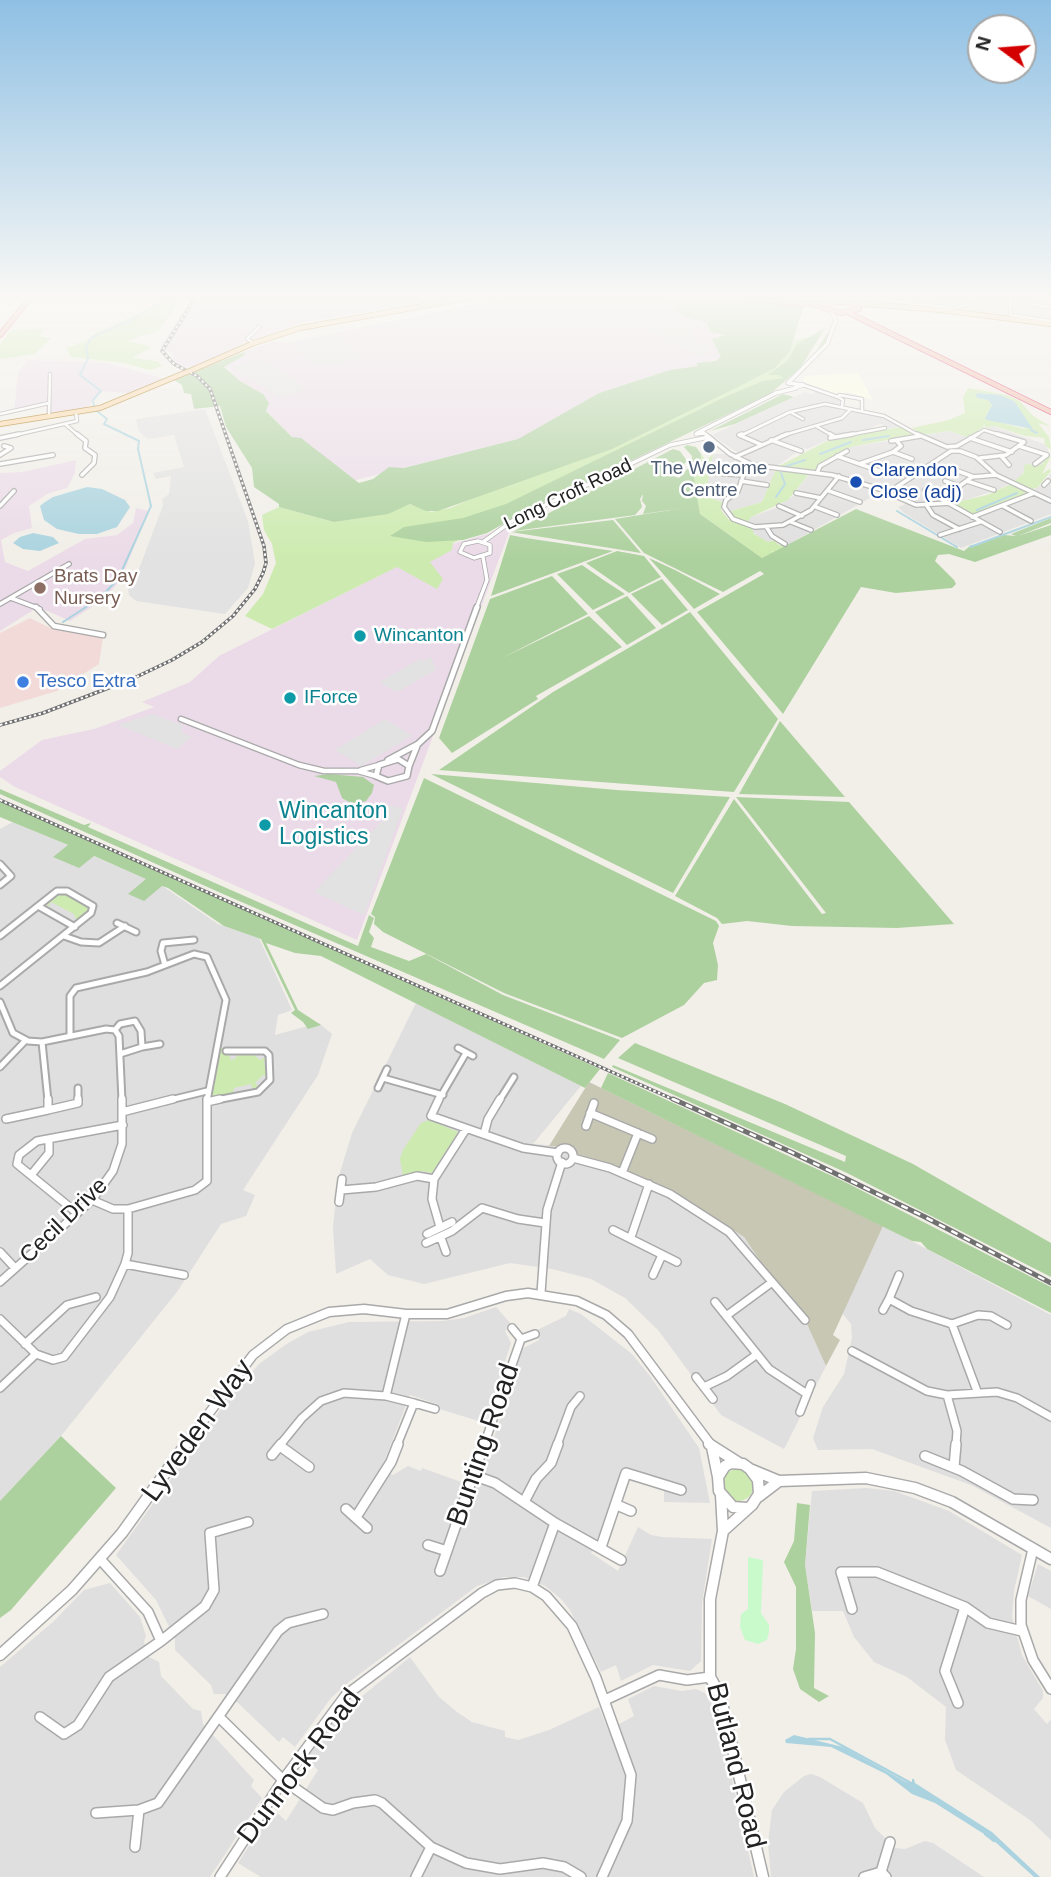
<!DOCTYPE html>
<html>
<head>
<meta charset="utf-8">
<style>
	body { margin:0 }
	#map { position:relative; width:1051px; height:1877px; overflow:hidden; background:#f2efe9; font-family:Arial,sans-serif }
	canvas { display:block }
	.north { position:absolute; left:967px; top:14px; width:70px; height:70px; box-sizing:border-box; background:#fff; border:2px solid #a7a7a7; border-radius:50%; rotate:286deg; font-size:19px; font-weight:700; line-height:28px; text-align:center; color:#222 }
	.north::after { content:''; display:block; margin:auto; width:24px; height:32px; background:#d40000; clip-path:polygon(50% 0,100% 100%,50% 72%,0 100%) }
</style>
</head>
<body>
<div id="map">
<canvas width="1051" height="1877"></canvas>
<div class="north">N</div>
</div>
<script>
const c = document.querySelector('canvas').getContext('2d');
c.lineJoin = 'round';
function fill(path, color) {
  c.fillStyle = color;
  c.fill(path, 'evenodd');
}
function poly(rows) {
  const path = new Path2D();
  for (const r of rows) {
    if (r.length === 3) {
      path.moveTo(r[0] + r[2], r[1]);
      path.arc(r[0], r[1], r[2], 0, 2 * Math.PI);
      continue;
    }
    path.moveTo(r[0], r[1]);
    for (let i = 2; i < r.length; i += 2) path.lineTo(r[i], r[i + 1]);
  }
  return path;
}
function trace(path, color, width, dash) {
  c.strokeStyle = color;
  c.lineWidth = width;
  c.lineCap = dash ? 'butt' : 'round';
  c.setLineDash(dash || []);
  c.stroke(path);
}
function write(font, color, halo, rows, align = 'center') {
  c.font = font + ' Arial,sans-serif';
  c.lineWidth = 5;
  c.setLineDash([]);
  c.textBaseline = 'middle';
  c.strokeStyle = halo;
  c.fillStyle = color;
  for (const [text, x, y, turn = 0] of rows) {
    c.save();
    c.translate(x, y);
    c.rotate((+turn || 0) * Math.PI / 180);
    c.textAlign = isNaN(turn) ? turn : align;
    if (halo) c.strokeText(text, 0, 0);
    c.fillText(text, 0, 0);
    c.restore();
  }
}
const residential = poly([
	[859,297,1051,297,1051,320,960,310,958,306],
	[815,391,840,400,839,409,880,416,902,427,887,429,882,424,873,426,872,430,840,435,807,449,803,448,774,468,748,460,712,435,805,392,813,394],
	[993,426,1047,445,1049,456,1041,466,1026,464,1021,477,1000,489,950,505,972,519,977,517,1037,494,1032,491,1047,481,1051,472,1051,514,961,548,904,513,898,507,906,504,898,495,902,492,884,485,874,492,877,494,789,544,777,538,768,542,761,539,752,531,752,525,747,523,751,517,784,505,782,503,799,492,796,490,809,475,818,476,822,467,849,452,846,450,851,447,949,431,969,437],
	[713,454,726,454,746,464,775,472,772,481,766,482,764,487,768,488,762,502,728,512,727,503,708,497,707,487],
	[13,822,161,885,218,924,259,938,292,1010,278,1015,275,1035,319,1023,332,1034,318,1075,243,1190,255,1195,246,1216,221,1224,177,1292,61,1436,0,1501,0,829],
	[416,1003,581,1086,533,1144,572,1147,577,1154,640,1176,676,1193,744,1237,773,1280,801,1311,826,1366,784,1449,721,1415,658,1330,625,1298,591,1279,552,1269,510,1263,424,1284,388,1275,370,1259,336,1274,333,1227,338,1179,352,1133],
	[883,1226,1051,1315,1051,1528,971,1485,872,1449,818,1450,813,1438,823,1407,844,1374,852,1338,851,1324,842,1313],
	[496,1307,512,1325,505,1331,511,1343,485,1423,436,1408,437,1404,410,1395,381,1470,393,1475,408,1466,421,1471,422,1468,478,1488,522,1349,539,1340,535,1331,566,1316,569,1309,581,1314,632,1354,650,1376,699,1448,710,1503,664,1502,664,1491,645,1482,631,1481,632,1473,621,1469,609,1512,591,1553,618,1571,638,1527,651,1535,662,1537,712,1539,702,1603,701,1661,690,1671,653,1665,621,1681,616,1665,601,1672,570,1610,560,1598,545,1586,524,1577,504,1577,477,1586,345,1685,331,1698,295,1747,283,1737,279,1742,238,1703,225,1694,214,1694,211,1685,175,1650,175,1639,156,1600,116,1555,229,1398,259,1364,285,1345,308,1332,349,1322,443,1321,464,1318],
	[866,1488,894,1491,949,1511,1022,1555,1014,1591,1012,1617,1022,1655,1043,1691,1043,1698,1034,1709,1047,1724,1051,1719,1051,1840,1030,1820,956,1770,945,1740,946,1707,907,1677,874,1662,854,1637,843,1611,812,1611,805,1565,812,1491],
	[1038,1564,1051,1571,1051,1609,1028,1596],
	[110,1583,140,1617,146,1636,144,1642,149,1657,159,1662,161,1676,193,1709,201,1711,203,1724,254,1780,251,1786,262,1798,210,1877,0,1877,0,1667,54,1621,84,1590],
	[410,1657,439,1697,457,1712,472,1722,505,1731,505,1737,518,1740,549,1730,599,1707,608,1730,634,1716,628,1699,654,1686,682,1691,696,1689,705,1693,717,1713,754,1877,261,1877,238,1863,273,1809,286,1821,318,1770,306,1758,334,1719],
	[811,1774,820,1777,863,1803,875,1828,895,1848,905,1849,925,1841,933,1843,984,1877,771,1877,768,1843,772,1810,784,1792,804,1776]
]);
const commercial = poly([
	[30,618,52,629,103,637,99,664,57,691,0,708,0,633]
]);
const industrial = poly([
	[193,297,459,297,305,322,251,341,190,368,178,365,173,360,172,353,161,349,161,344],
	[510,297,650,297,678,305,681,309,675,309,685,317,707,322,726,335,721,357,699,366,670,370,599,393,518,439,352,481,292,437,266,410,263,394,240,381,224,366,244,355,244,352,273,341,286,343],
	[28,360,107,363,165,379,133,394,102,391,86,409,46,415,46,406,14,412,18,372],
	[76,460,75,473,67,488,47,494,29,506,32,528,14,533,1,540,5,562,28,571,85,539,117,535,133,523,136,508,149,511,120,581,101,601,70,621,48,611,35,609,0,631,0,473,22,472],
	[511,527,357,940,15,787,0,777,0,771,42,740,94,729,154,707,142,702,190,682,219,656,428,551]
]);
const education = poly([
	[858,373,873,400,848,392,836,394,803,381,805,376]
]);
const construction = poly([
	[589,1082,883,1226,833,1335,840,1340,826,1366,801,1311,773,1280,744,1237,676,1193,602,1161,577,1154,572,1147,549,1146]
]);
const grass = poly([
	[170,297,183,297,158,331,127,341,152,347,132,358,157,361,163,366,150,370,124,363,71,357,66,348,84,342,98,331,113,326],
	[44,329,40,336,51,338,35,354,0,359,0,344,11,330],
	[823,334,791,373,780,381,686,433,479,535,469,535,453,543,452,550,430,562,443,579,437,589,397,567,272,629,245,616,263,594,276,563,272,544,264,530,262,515,279,507,334,522,379,515,410,504,431,512,450,508,761,376,782,360,795,340],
	[968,388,1007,395,1020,401,1032,415,1051,427,1038,423,1049,437,1051,450,1045,445,1044,438,1025,436,994,426,986,428,984,424,983,428,968,437,949,431,922,435,912,428,949,420,965,413,963,397],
	[978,393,1000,395,1014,401,1025,429,985,418,992,405,988,400,978,398],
	[901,427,914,435,851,447,819,464,813,472,775,468,831,439,833,442,832,439,842,436],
	[701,454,706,460,713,454,707,487,708,497,722,502,721,510,729,520,752,528,754,534,768,542,774,540,779,545,789,545,774,552,771,551,773,553,762,558,700,514,694,477,700,470],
	[1051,456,1042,474,1049,469,1051,471,1038,487,1031,490,1013,482,1023,474,1025,464,1040,465,1044,463,1041,462],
	[775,471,815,474,835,477,809,474,788,500,751,517,747,523,731,515,728,512,762,502],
	[1011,484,1028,493,974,515,953,503,987,495],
	[59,893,66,893,89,906,90,909,77,921,74,914,51,902,49,906,44,903],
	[220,1048,226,1048,225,1052,230,1054,230,1060,235,1059,238,1053,257,1051,254,1055,260,1060,266,1057,264,1062,267,1077,263,1075,255,1083,259,1088,253,1089,251,1084,234,1088,233,1094,211,1098],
	[429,1120,458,1132,432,1173,421,1171,403,1176,400,1159,403,1150,421,1123],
	[738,1485,16]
]);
const forest = poly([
	[650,297,716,297,804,305,790,351,775,368,758,377,612,449,438,511,426,511,410,504,388,514,334,522,279,507,279,504,254,487,252,468,226,427,220,406,194,409,191,394,184,393,182,385,174,380,244,352,245,355,224,367,240,381,263,394,269,403,266,411,292,437,301,438,359,483,373,479,389,467,404,468,518,439,599,393,670,370,698,366,696,363,715,361,721,357,712,339,725,335,711,332,706,322,685,317,674,309,680,309,678,305],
	[825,328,801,367,817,350,827,333,830,333,821,350,770,394,528,510,487,533,463,540,426,542,390,536,404,527,463,518,506,504,727,396,763,381,784,378,779,375,768,375,788,360,797,344],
	[783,394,794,397,735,424,710,431],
	[687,445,696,447,701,454,700,470,694,477,700,514,762,558,856,509,964,551,971,545,975,546,1004,535,1016,536,1011,534,1051,518,1051,523,1018,536,1051,525,1051,535,975,562,949,554,938,555,935,561,954,580,956,584,952,588,896,593,861,587,783,714,697,612,764,574,760,571,723,592,644,553,615,519,683,508,643,514,646,506,642,501,643,494,640,499,642,507,635,515,514,531,673,449,680,451,687,461,673,476,679,478,691,465,692,456,684,447],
	[613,520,641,553,511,532],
	[510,535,526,538,613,551,491,596],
	[617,551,644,556,661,577,629,593,586,563],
	[649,558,675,570,720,594,694,609],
	[582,565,605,581,625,594,593,610,557,574],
	[552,576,588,614,502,658,589,616,622,647,536,696,538,699,452,753,439,738,490,599],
	[662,579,688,610,662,625,631,594],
	[627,596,656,628,627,645,595,612],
	[690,612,778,719,734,792,439,770,553,692],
	[780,721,845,797,739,794],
	[329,774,363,777,374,785,372,793,366,801,358,803,349,802,342,798,336,782,314,776],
	[431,774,617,790,730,797,673,893],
	[424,778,716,921,719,926,713,943,718,965,717,980,704,983,684,1005,622,1038,504,993,383,932,374,924,375,917,371,914],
	[0,789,84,825,91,823,88,827,358,946,369,915,374,918,369,932,374,938,371,947,409,961,426,954,503,995,620,1040,604,1059,223,894,0,794],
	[736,797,849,802,954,924,897,928,792,926,747,921,722,924,717,918,675,896,734,799,822,914,826,913],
	[0,801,364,963,600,1069,585,1088,321,956,295,953,266,943,298,1010,321,1025,308,1029,303,1022,291,1013,295,1010,261,939,224,926,168,888,162,886,144,901,128,894,146,879,94,856,79,868,53,857,68,845,0,817],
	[635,1043,785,1104,913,1164,1051,1243,1051,1277,847,1173,612,1067,613,1065,845,1162,846,1156,618,1058],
	[608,1073,843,1181,1051,1287,1051,1313,927,1249,921,1242,912,1241,601,1088],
	[61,1436,116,1488,11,1610,0,1618,0,1501],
	[797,1503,810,1505,805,1565,815,1633,814,1688,829,1696,819,1702,800,1689,793,1669,796,1649,796,1587,784,1562,794,1541]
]);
const park = poly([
	[748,1557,763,1560,761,1613,769,1625,769,1632,767,1640,758,1644,745,1640,740,1627,741,1614,748,1609]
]);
const parking = poly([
	[643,324,687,326,692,329,688,330,692,333,689,336,707,346,710,354,698,357,661,334,656,335,638,325],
	[336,335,365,358,332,365,309,363,290,345],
	[262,359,304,386,304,387,298,393,279,397,232,367],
	[205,409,248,521,255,563,248,588,225,614,136,601,129,595,128,589,136,577,163,505,162,499,169,494,171,476,156,479,153,473,184,467,174,435,148,439,139,432,136,419],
	[431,657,436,670,397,692,381,684,381,681,420,659,423,661],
	[152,714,183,725,181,732,192,737,177,749,118,725],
	[385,719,412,736,361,766,335,750],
	[386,805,403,808,364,915,314,892,381,822]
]);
const water = poly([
	[978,393,1000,395,1014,401,1033,429,987,420,985,418,992,405,988,400,978,398,975,395],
	[87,487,102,489,125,500,130,507,117,527,97,534,79,534,57,529,44,520,40,506,45,502,53,497],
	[33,533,53,537,59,543,40,551,23,549,13,543,20,537],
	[794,1735,843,1747,906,1782,912,1783,912,1779,914,1779,915,1783,992,1832,1040,1877,1034,1877,992,1839,935,1803,912,1794,886,1774,831,1747,786,1743,785,1740]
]);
const streamFar1 = poly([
	[94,406,93,400,101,391,80,375,88,358,86,347,91,338,133,319,171,297],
	[1031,430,1037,433],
	[863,440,889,436],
	[820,454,851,442],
	[784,467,805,460],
	[776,497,785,484,781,473],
	[977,510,1017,493],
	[897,511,957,547],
	[970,547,1051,517],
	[63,622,100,598,118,579,151,506,138,449,139,441,104,424,107,419,97,411]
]);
const stream = poly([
	[809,1739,830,1739,911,1783],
	[985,1834,994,1841]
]);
const minorFar5 = poly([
	[856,297,953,308,967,305,969,297],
	[1011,297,1010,315,1051,321],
	[1010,301,1051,307],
	[254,343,247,339,259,327],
	[803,385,838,397,843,400,842,406],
	[839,395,862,399,862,411],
	[790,412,803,419],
	[0,414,49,403],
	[49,417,50,374],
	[65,424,79,436],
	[816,426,833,436],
	[11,436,77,421,76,413],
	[740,436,790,412,825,404,884,416,920,436],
	[781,436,842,418,850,410],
	[843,436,885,428],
	[975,436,984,430,1003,436]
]);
const minorFar4 = poly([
	[77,434,86,441,85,448,95,455,94,463,82,475],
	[742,434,739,435,762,445],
	[830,434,835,437],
	[917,434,947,447,957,446],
	[709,437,730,454,753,465,832,475,883,490,892,490],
	[0,438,19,434],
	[830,438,853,434],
	[970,438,1012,452],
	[771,440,801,451],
	[891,441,920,436],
	[957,446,978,434],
	[1019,446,1047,455,1035,464],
	[951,451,960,451,976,457,996,475,1051,501],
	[893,452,912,459],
	[0,455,11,448,4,446],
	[837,456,888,474],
	[1001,456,1009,465],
	[735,457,787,434],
	[980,458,1006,455,1024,442,997,434],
	[0,464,53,455],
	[859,464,893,452,901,446,896,440],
	[753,465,745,471,738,491,726,500,724,507,733,519,755,527,783,525,811,510,839,476],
	[950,468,974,477],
	[712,473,743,475],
	[817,473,820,466,847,451],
	[741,481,767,485],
	[945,481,959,486],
	[967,481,994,490],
	[1044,485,1048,481],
	[883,490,884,495,893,495,916,505,950,503],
	[892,490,951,451],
	[925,490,1000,532],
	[829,491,860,502],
	[796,493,821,498],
	[938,495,954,490,972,477,996,475],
	[0,506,14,491],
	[779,506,802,516],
	[927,506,933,515,959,529],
	[1003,506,1031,521],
	[816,507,837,515],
	[972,517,1034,493],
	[791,522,811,530],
	[767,528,772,536,785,544],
	[940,535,980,522],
	[11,598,40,609],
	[0,604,69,564]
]);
const minorFar3 = poly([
	[36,607,54,626,103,635],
	[181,719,299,765,324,771,358,771,376,776],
	[361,770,379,765]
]);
const minorFar2 = poly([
	[0,864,11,876,0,885],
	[38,906,75,927],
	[117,923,136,932],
	[0,936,57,891,67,891,93,906,91,913,0,986],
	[64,936,81,942,99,943,125,926],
	[165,965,161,951,163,943,194,940],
	[0,1002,13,1033,28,1041,42,1042,106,1029,115,1030],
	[115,1030,120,1024,135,1021,141,1031,142,1047,120,1054],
	[115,1030,119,1036,122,1101],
	[70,1036,70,996,76,988,147,972,194,954,207,957,226,1000,207,1101],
	[42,1042,48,1101],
	[142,1047,160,1044],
	[458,1048,473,1056],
	[0,1067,25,1041],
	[383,1078,443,1095],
	[78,1088,78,1101],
	[378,1088,387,1069],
	[166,1101,207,1091],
	[211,1101,258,1092,270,1080,269,1055,265,1051,226,1051],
	[438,1101,466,1053],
	[499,1101,514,1077]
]);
const minorFar1 = poly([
	[439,1099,431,1116,523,1148,558,1153],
	[207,1102,220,1099],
	[48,1110,78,1103,78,1099],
	[122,1112,173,1099],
	[590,1113,652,1139],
	[6,1119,48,1110,48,1099],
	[586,1126,594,1103],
	[484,1134,488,1119,500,1099],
	[565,1156,8],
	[573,1158,610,1168,670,1194,729,1232,805,1320],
	[622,1173,638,1133],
	[31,1175,49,1153,49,1140],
	[341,1190,376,1187,417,1176,434,1179],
	[92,1200,113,1209,128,1209,195,1190,207,1181,207,1099],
	[339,1202,342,1179],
	[77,1213,17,1164,19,1155,37,1141,123,1125],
	[440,1227,432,1199,434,1179,466,1129],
	[613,1230,677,1262],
	[427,1234,452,1222],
	[631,1237,649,1184],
	[441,1238,446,1252],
	[426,1243,452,1231,482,1208,518,1219,545,1223],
	[0,1252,15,1268],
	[125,1264,184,1275],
	[653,1275,662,1255],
	[899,1275,889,1299,911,1311,952,1324,977,1391],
	[0,1282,92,1200,113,1171,122,1144,122,1099],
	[541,1293,547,1210,562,1162],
	[715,1302,769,1369,807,1394],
	[883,1310,889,1299],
	[726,1316,771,1283],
	[0,1319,36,1354,53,1360,64,1357,110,1297,125,1264,128,1253,128,1209],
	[952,1324,978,1315,991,1316,1007,1325],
	[512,1328,521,1339,535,1334],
	[25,1344,67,1305,96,1297],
	[852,1351,927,1391,947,1395,997,1392,1017,1398,1051,1417],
	[696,1377,713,1399],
	[704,1387,727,1376,756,1355],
	[0,1388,36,1354],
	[947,1395,957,1431,956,1445],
	[386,1396,414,1403,397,1445],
	[414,1403,435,1409],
	[800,1412,811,1384],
	[280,1445,302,1418,321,1401,344,1393,386,1396,406,1314],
	[484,1445,521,1339],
	[557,1445,571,1407,580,1396]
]);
const minor = poly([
	[280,1446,309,1467],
	[272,1455,281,1444],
	[925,1456,962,1471,1013,1499,1033,1500],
	[954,1467,956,1444],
	[473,1475,495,1483,555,1523],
	[524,1502,536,1479,551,1463,558,1444],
	[617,1505,631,1511],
	[346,1509,367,1528],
	[356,1517,391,1462,398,1444],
	[428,1545,447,1551],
	[601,1547,626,1473,681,1490],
	[1033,1549,1021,1600,1021,1625,1033,1660,1051,1689],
	[440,1571,484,1444],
	[532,1587,555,1523,621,1560],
	[852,1609,841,1572,877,1572,965,1607,988,1623,1022,1631],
	[161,1641,205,1606,214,1590,210,1533,248,1522],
	[605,1700,659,1675,687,1680,710,1677],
	[958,1703,945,1671,965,1607],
	[40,1717,64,1734,78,1725,109,1677,161,1641,148,1612,100,1559],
	[219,1717,283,1780,323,1808,333,1810,353,1803,375,1800,382,1803,431,1847,466,1863,500,1869,543,1863,564,1867,581,1877],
	[96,1813,139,1810,158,1803,278,1631,288,1623,323,1614],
	[135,1847,139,1810],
	[220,1877,283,1780,346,1695,482,1593,497,1585,515,1583,532,1587,546,1596,572,1626,596,1678,631,1775,627,1821,602,1877],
	[416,1877,431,1847],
	[864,1877,881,1872],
	[886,1877,881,1872,890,1842]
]);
const tertiaryFar3 = poly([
	[788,383,827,344,836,320,830,310],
	[788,383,803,385,794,388],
	[697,433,776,393,796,388],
	[478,541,490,545,490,553,474,558,460,552,464,544,478,541],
	[483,542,512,521,670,445,709,437,704,433,696,434],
	[476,609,487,580,483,557]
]);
const tertiaryFar2 = poly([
	[398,759,409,766,407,776,388,781,376,776,379,765,398,759],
	[388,760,418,744,432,731,477,607],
	[409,766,417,746]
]);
const tertiaryFar1 = poly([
	[185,1445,253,1355,287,1329,329,1312,364,1309,406,1314,447,1314,506,1296,528,1293,577,1301,606,1315,628,1334,711,1445]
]);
const tertiary = poly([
	[709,1444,739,1463],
	[712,1447,718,1477],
	[750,1469,779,1481,866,1478,915,1488,952,1502,1051,1559],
	[721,1495,723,1531,710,1599,710,1677,720,1695,763,1877],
	[758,1497,779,1481],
	[723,1531,752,1505,759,1494,758,1480,750,1469,743,1464,731,1463,725,1466,718,1477,719,1491,733,1507,747,1508],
	[0,1655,72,1590,122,1533,186,1444]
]);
const primary = poly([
	[852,303,940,310,1051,324],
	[190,371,254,343,300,328,473,297],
	[0,424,100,408,182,374]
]);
const trunk = poly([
	[725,297,811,304,841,313,859,309],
	[817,303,846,302,855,304,859,309],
	[849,313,1051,412],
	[0,335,31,297]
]);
const railFar1 = poly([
	[0,725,43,713,132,679,172,660,202,642,233,616,255,589,263,573,266,563,264,546,210,389,197,376,174,364,162,351,196,297],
	[0,800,677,1101]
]);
const rail = poly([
	[673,1099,791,1152,925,1217,1051,1283]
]);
const primaryBridge = poly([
	[182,374,190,371]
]);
const markers = [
	[709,447,7,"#5c6f8a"],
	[856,482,7,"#1a4fb4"],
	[40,588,7,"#8d6e63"],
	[360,636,7,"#0f9aa8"],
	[23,682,7,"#3f7fe0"],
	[290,698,7,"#0f9aa8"],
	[265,825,7,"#0f9aa8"]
];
const farServicenames = [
	["The Welcome",709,469],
	["Centre",709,491]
];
const farTransitnames = [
	["Clarendon",870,471],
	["Close (adj)",870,493]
];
const farStreetnames = [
	["Long Croft Road",568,495,-26]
];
const farEducationnames = [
	["Brats Day",54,577],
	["Nursery",54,599]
];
const farCulturenames = [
	["Wincanton",374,636],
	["IForce",304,698]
];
const farShopnames = [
	["Tesco Extra",37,682]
];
const cultureNames = [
	["Wincanton",279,812],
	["Logistics",279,838]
];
const streetNames = [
	["Cecil Drive",64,1221,-44]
];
const nearStreetnames = [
	["Lyveden Way",198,1431,-54],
	["Bunting Road",484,1445,-71],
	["Butland Road",735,1766,76],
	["Dunnock Road",300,1767,-53]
];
fill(residential, '#e0dfdf');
fill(commercial, '#f2dad9');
fill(industrial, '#ebdbe8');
fill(education, '#ffffe5');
fill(construction, '#c7c7b4');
fill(grass, '#cdebb0');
fill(forest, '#add19e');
fill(park, '#c8facc');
fill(parking, '#e2e2e2');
fill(water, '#aad3df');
trace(streamFar1, '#aad3df', 2);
trace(stream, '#aad3df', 2.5);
trace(minorFar5, '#a9a9a9', 4.5);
trace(minorFar4, '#a9a9a9', 6);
trace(minorFar3, '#a9a9a9', 7);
trace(minorFar2, '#a9a9a9', 9);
trace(minorFar1, '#a9a9a9', 10);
trace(minor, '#a9a9a9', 12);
trace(tertiaryFar3, '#a9a9a9', 5);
trace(tertiaryFar2, '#a9a9a9', 8);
trace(tertiaryFar1, '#a9a9a9', 11);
trace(tertiary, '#a9a9a9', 13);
trace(primary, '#a06b00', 6);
trace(trunk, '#dc2a67', 6);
trace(minorFar5, '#fff', 2.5);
trace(minorFar4, '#fff', 3.5);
trace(minorFar3, '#fff', 4.5);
trace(minorFar2, '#fff', 5);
trace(minorFar1, '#fff', 7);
trace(minor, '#fff', 9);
trace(tertiaryFar3, '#fff', 3.5);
trace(tertiaryFar2, '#fff', 5);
trace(tertiaryFar1, '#fff', 8);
trace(tertiary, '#fff', 10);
trace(primary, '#fcd6a4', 4.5);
trace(trunk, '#f2b4a3', 4.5);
trace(railFar1, '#707070', 3.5);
trace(rail, '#707070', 5);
trace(railFar1, '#fff', 2, [2.5]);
trace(rail, '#fff', 2.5, [7]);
trace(primaryBridge, '#a06b00', 6, []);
trace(primaryBridge, '#fcd6a4', 4.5);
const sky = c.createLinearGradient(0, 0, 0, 559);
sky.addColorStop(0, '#8fc0e4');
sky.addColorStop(0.53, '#f9f8f5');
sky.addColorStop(1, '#f9f8f500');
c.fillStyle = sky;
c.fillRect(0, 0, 1051, 559);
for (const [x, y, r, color] of markers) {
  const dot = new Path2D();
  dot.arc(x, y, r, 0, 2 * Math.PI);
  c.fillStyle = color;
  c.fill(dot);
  trace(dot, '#fff', 2.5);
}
write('19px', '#4e5e75', '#fff', farServicenames);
write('19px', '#164399', '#fff', farTransitnames, 'left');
write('19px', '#222', '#fff', farStreetnames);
write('19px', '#785e54', '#fff', farEducationnames, 'left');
write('19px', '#0d838f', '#fff', farCulturenames, 'left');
write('19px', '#366cbe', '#fff', farShopnames, 'left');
write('23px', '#0d838f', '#fff', cultureNames, 'left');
write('23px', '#222', '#fff', streetNames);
write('28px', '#222', '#fff', nearStreetnames);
</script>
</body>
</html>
